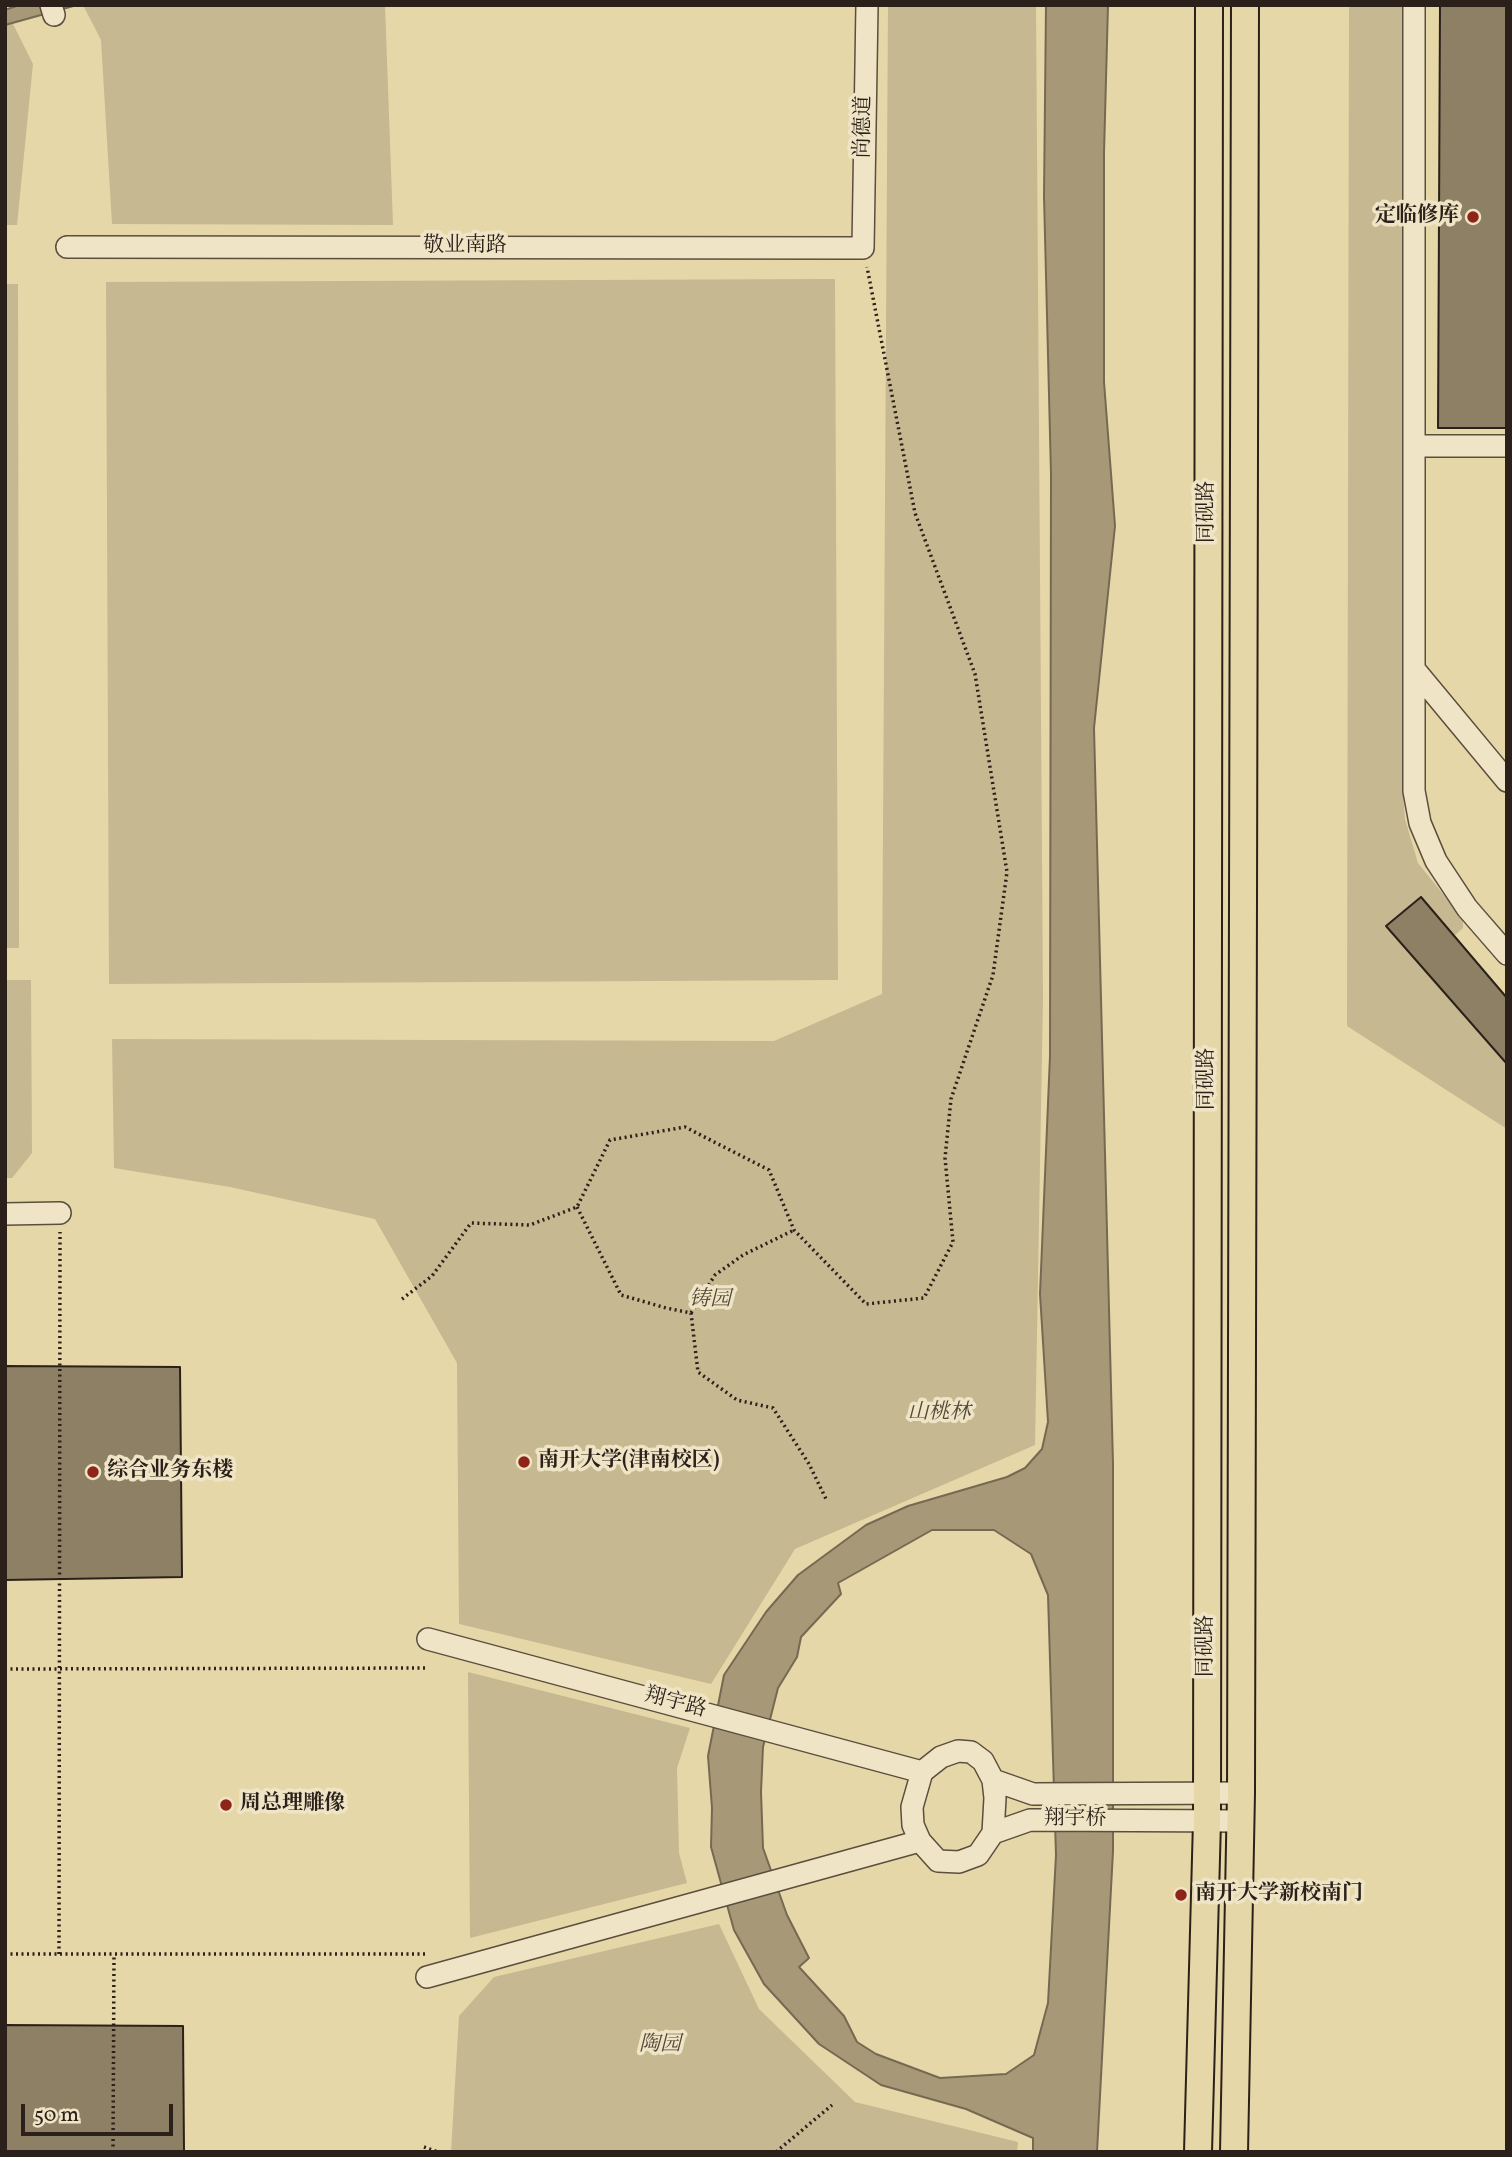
<!DOCTYPE html>
<html>
<head>
<meta charset="utf-8">
<style>
	body { margin:0 }
	#map { position:relative; width:1512px; height:2157px; overflow:hidden; background:#e6d7a8; font-family:Vollkorn,serif }
	canvas { display:block }
	.frame { position:absolute; inset:0; border:7px solid #2c211a; pointer-events:none }
	.scale { position:absolute; left:21px; top:2104px; width:152px; height:32px; box-sizing:border-box; border:4px solid #2c211a; border-top:0; padding-left:9px; font-size:21px; line-height:24px; white-space:nowrap; color:#2c211a; -webkit-text-stroke:5px #efe5c6; paint-order:stroke }
</style>
</head>
<body>
<div id="map">
<canvas width="1512" height="2157"></canvas>
<div class="frame"></div>
<div class="scale">50 m</div>
</div>
<script>
const c = document.querySelector('canvas').getContext('2d');
c.lineJoin = 'round';
function fill(path, color) {
  c.fillStyle = color;
  c.fill(path, 'evenodd');
}
function poly(rows) {
  const path = new Path2D();
  for (const r of rows) {
    path.moveTo(r[0], r[1]);
    for (let i = 2; i < r.length; i += 2) path.lineTo(r[i], r[i + 1]);
  }
  return path;
}
function trace(path, color, width, dash) {
  c.strokeStyle = color;
  c.lineWidth = width;
  c.lineCap = dash ? 'butt' : 'round';
  c.setLineDash(dash || []);
  c.stroke(path);
}
function write(font, color, halo, rows, align = 'center') {
  c.font = font + ' Vollkorn,"Noto Serif SC",serif';
  c.lineWidth = 7;
  c.setLineDash([]);
  c.textBaseline = 'middle';
  c.strokeStyle = halo;
  c.fillStyle = color;
  for (const [text, x, y, turn = 0] of rows) {
    c.save();
    c.translate(x, y);
    c.rotate((+turn || 0) * Math.PI / 180);
    c.textAlign = isNaN(turn) ? turn : align;
    if (halo) c.strokeText(text, 0, 0);
    c.fillText(text, 0, 0);
    c.restore();
  }
}
const green = poly([
	[83,5,385,5,393,225,112,224,101,40],
	[888,5,1036,5,1043,998,1035,1445,795,1549,711,1684,459,1624,457,1363,375,1219,230,1187,114,1168,112,1039,774,1041,882,994],
	[1349,5,1403,5,1402,783,1405,819,1418,863,1463,919,1463,928,1454,936,1507,1064,1507,1129,1347,1026],
	[5,8,33,64,17,225,5,225],
	[835,279,838,980,109,984,106,282],
	[5,284,18,284,19,948,5,948],
	[5,980,31,980,32,1153,12,1178,5,1178],
	[468,1672,690,1728,677,1768,679,1853,687,1883,470,1938],
	[719,1924,759,2009,855,2102,1018,2142,1017,2152,451,2152,459,2016,494,1977]
]);
const water = poly([
	[19,5,77,5,5,25,5,10,19,5],
	[1046,5,1108,5,1104,153,1104,382,1115,526,1094,728,1113,1464,1113,1851,1097,2152,1033,2152,1033,2138,966,2109,881,2085,819,2044,764,1984,734,1930,711,1847,712,1808,708,1756,724,1675,766,1612,798,1575,866,1525,908,1506,1007,1477,1025,1468,1042,1449,1048,1422,1040,1294,1050,1056,1051,474,1044,196,1046,5],
	[932,1530,994,1530,1031,1554,1048,1595,1056,1855,1048,2003,1034,2055,1006,2074,940,2078,876,2054,857,2042,844,2016,799,1967,809,1958,787,1915,763,1848,761,1792,763,1747,778,1688,797,1657,801,1637,841,1594,838,1583,932,1530]
]);
const building = poly([
	[1440,5,1507,5,1507,428,1438,428,1440,5],
	[1421,897,1507,998,1507,1064,1386,926,1421,897],
	[5,1366,180,1367,182,1577,5,1580,5,1366],
	[5,2025,183,2026,184,2152,5,2152,5,2025]
]);
const path = poly([
	[577,1207,621,1295,666,1308,691,1313,698,1372,737,1400,773,1408,809,1464,827,1501],
	[402,1299,432,1276,471,1223,530,1225,577,1207,610,1140,685,1127,769,1170,794,1230,866,1304,924,1298,953,1242,945,1158,951,1099,993,975,1007,872,975,674,915,513,867,267],
	[691,1313,715,1275,743,1255,794,1230],
	[5,1669,428,1668],
	[5,1954,427,1954],
	[59,1954,60,1232],
	[424,2147,438,2152],
	[113,2152,114,1954],
	[776,2152,832,2105]
]);
const minor = poly([
	[51,5,54,15],
	[1414,5,1414,791,1420,823,1436,861,1467,908,1507,954],
	[67,247,863,248,867,5],
	[1414,446,1507,446],
	[1414,669,1507,781],
	[5,1214,60,1213],
	[428,1639,922,1772],
	[1241,1821,1030,1820,993,1833,978,1855,959,1862,938,1861,920,1841,913,1825,912,1807,922,1772,941,1757,958,1751,971,1752,983,1761,993,1780,1033,1794,1241,1793],
	[993,1833,995,1798,993,1780],
	[427,1977,920,1841]
]);
const major = poly([
	[1198,2152,1207,1821,1209,5],
	[1234,2152,1241,1793,1245,5]
]);
const markers = [
	[1473,217,7,"#8f2418"],
	[524,1462,7,"#8f2418"],
	[93,1472,7,"#8f2418"],
	[226,1805,7,"#8f2418"],
	[1181,1895,7,"#8f2418"]
];
const streetNames = [
	["尚德道",865,127,-89],
	["敬业南路",465,247],
	["同砚路",1208,512,-90],
	["同砚路",1208,1079,-90],
	["同砚路",1207,1646,-90],
	["翔宇路",675,1704,15],
	["翔宇桥",1075,1820]
];
const poiNames = [
	["定临修库",1459,217,"right"],
	["南开大学(津南校区)",538,1462],
	["综合业务东楼",107,1472],
	["周总理雕像",240,1805],
	["南开大学新校南门",1195,1895]
];
const parkNames = [
	["铸园",710,1301],
	["山桃林",939,1414],
	["陶园",660,2046]
];
fill(green, '#c6b890');
fill(water, '#a79978');
trace(water, '#766952', 2);
fill(building, '#8d8064');
trace(building, '#2c211a', 2);
trace(minor, '#5a4e3e', 24);
trace(major, '#2c211a', 30);
trace(path, '#2c211a', 3.5, [2, 3.5]);
trace(minor, '#efe5c6', 21);
trace(major, '#e6d7a8', 26);
for (const [x, y, r, color] of markers) {
  const dot = new Path2D();
  dot.arc(x, y, r, 0, 2 * Math.PI);
  c.fillStyle = color;
  c.fill(dot);
  trace(dot, '#efe5c6', 2.5);
}
write('21px', '#2c211a', '#efe5c6', streetNames);
write('bold 21px', '#2c211a', '#efe5c6', poiNames, 'left');
write('italic 21px', '#524738', '#efe5c6', parkNames);
</script>
</body>
</html>
